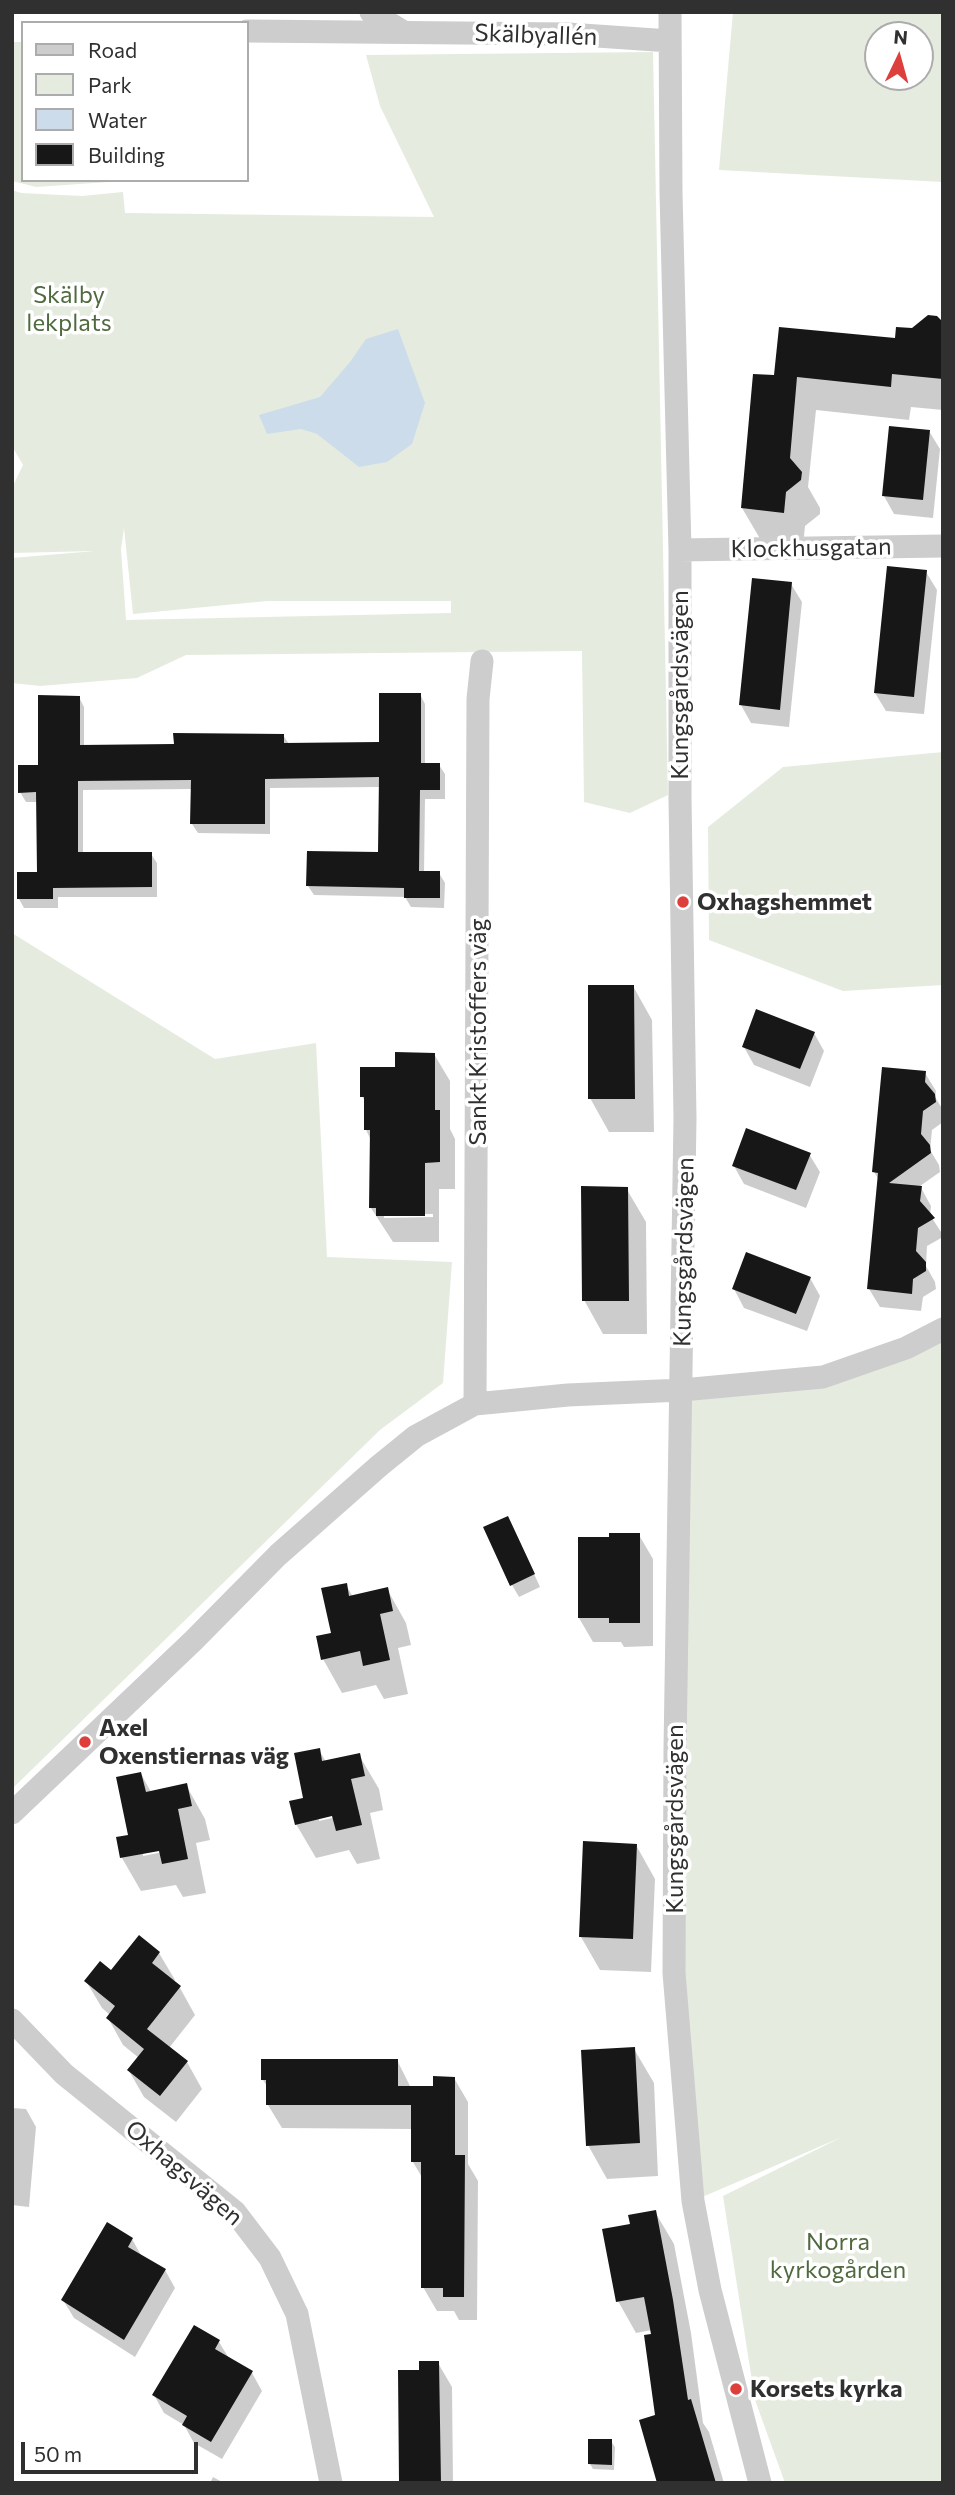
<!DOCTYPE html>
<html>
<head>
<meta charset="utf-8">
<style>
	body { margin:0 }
	#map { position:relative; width:955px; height:2495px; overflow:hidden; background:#fff; font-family:Commissioner,sans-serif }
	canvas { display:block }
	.frame { position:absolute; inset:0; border:14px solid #303030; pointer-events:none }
	.legend { position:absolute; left:21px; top:21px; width:228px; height:161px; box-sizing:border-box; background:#fff; border:2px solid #acacac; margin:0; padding:9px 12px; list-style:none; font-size:21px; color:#303030 }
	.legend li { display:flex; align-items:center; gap:14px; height:35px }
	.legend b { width:35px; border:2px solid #acacac }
	.north { position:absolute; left:864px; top:21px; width:70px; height:70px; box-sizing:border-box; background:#fff; border:2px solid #acacac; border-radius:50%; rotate:5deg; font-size:19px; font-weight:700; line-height:28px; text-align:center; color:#303030 }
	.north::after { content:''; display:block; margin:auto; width:24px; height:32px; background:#dd3f3c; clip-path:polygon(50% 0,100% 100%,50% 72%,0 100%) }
	.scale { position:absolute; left:21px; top:2442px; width:177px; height:32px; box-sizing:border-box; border:4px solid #303030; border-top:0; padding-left:9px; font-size:21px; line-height:24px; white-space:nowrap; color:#303030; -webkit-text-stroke:5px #fff; paint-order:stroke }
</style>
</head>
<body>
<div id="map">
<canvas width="955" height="2495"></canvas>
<div class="frame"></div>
<ul class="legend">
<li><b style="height:9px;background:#cdcdcd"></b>Road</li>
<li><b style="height:19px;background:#e5ecdf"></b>Park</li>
<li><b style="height:19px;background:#ccdceb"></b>Water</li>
<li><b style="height:19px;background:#171717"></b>Building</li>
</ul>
<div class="north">N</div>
<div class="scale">50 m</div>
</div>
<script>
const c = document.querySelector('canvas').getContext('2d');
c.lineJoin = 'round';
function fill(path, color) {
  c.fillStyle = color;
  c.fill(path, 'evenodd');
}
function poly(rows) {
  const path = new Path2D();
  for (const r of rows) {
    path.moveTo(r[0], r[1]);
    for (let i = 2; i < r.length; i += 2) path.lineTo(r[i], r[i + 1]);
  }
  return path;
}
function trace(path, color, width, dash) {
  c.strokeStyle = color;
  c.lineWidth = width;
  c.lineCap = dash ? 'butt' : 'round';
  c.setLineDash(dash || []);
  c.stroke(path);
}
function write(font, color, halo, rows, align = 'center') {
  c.font = font + ' Commissioner,sans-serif';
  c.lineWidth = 7;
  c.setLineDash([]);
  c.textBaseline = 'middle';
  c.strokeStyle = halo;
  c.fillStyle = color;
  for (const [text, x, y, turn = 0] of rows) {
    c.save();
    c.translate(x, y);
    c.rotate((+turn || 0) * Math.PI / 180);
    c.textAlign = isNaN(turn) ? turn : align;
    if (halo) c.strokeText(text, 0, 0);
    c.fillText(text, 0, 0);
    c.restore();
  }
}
const green = poly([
	[733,12,943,12,943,182,719,170],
	[920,35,920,77,878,77,878,35],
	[12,42,23,42,23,180,109,182,36,187,12,181],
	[653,52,668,795,630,813,584,802,582,651,186,655,137,678,40,686,12,683,12,558,95,551,12,553,12,488,23,465,12,446,12,190,21,193,82,196,123,192,125,213,434,217,380,106,366,55],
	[124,528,133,614,267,601,451,601,451,613,126,620,121,549],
	[943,752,943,985,843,991,709,940,708,827,783,767],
	[12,933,215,1059,316,1043,327,1257,452,1262,443,1383,380,1430,12,1789],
	[943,1329,943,2483,785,2483,755,2400,723,2196,842,2137,693,2201,674,1973,682,1390,823,1377]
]);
const water = poly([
	[398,329,425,403,412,444,387,462,359,467,317,434,301,429,267,434,259,415,320,397,350,362,366,339]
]);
const shadow = poly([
	[943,325,943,410,911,407,909,420,816,410,808,487,820,508,820,514,805,526,803,546,762,542,742,508,776,377,896,340,913,330],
	[929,431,940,449,933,518,894,514,884,496],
	[926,572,937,590,924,714,886,711,875,693],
	[791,584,802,602,789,727,751,723,741,705],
	[420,694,425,704,425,765,439,765,445,774,445,799,425,799,424,873,439,873,445,883,444,908,411,907,405,897,314,895,308,886,380,854,380,787,270,788,270,834,198,833,192,824,192,789,83,790,83,854,151,854,157,863,157,897,58,897,58,908,24,908,19,899,38,874,38,802,26,802,20,792,40,767,79,697,84,707,84,747,175,746,283,735,289,744,381,744],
	[633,986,652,1020,654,1132,609,1132,590,1098],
	[814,1033,824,1051,810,1087,754,1065,744,1047],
	[434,1054,450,1081,450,1129,455,1139,455,1189,439,1189,439,1242,393,1242,371,1208,371,1140,366,1130,366,1103,362,1096,396,1069],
	[384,1214,433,1214,433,1217,384,1218],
	[925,1073,936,1091,935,1097,943,1110,943,1122,932,1130,930,1150,939,1165,940,1172,920,1186,931,1206,930,1215,943,1235,943,1237,927,1246,926,1266,935,1282,936,1289,923,1297,921,1311,880,1307,869,1289,879,1180,874,1172],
	[809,1154,820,1172,806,1208,744,1184,734,1166],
	[626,1188,646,1222,647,1334,603,1334,584,1300],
	[810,1278,820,1296,807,1331,744,1308,734,1289],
	[514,1530,540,1587,519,1597,512,1585],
	[639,1535,653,1559,653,1646,624,1647,621,1642,593,1642,579,1618,611,1539],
	[346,1585,353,1597,387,1589,406,1623,411,1645,398,1648,408,1694,384,1699,376,1685,342,1693,323,1659,333,1634],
	[319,1750,326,1762,359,1755,379,1789,383,1810,370,1813,380,1859,357,1864,349,1850,316,1858,296,1824],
	[341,1813,341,1816,319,1821,319,1817],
	[141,1774,151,1792,186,1785,205,1819,210,1840,196,1843,206,1893,183,1897,176,1885,141,1891,122,1858,118,1838,130,1836],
	[167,1847,168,1851,143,1856,143,1852],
	[636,1845,655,1879,651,1972,600,1970,581,1937],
	[159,1953,175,1980,173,1982,180,1988,195,2015,169,2048,187,2062,202,2089,176,2122,144,2097,129,2071,139,2058,123,2045,108,2018,110,2015,102,2008,86,1981],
	[634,2049,654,2083,658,2176,607,2179,588,2145],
	[397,2060,411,2088,435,2088,454,2078,468,2102,468,2164,478,2181,477,2320,459,2320,454,2311,437,2311,423,2287,423,2179,413,2162,413,2129,282,2128,268,2105,268,2088,263,2080],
	[12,2108,26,2109,36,2127,29,2207,12,2205],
	[655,2212,674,2244,691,2333,703,2423,709,2432,724,2483,659,2483,652,2330,636,2333,618,2301,632,2225],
	[132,2239,142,2257,165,2270,175,2288,135,2357,74,2318,63,2300],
	[219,2342,230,2360,252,2373,262,2391,222,2459,194,2443,184,2425,164,2413,154,2395],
	[438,2363,452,2387,453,2483,401,2483,421,2371],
	[611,2441,615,2447,614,2470,593,2469,590,2464],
	[213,2477,224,2483,210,2483]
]);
const building = poly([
	[928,315,937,316,943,322,943,379,892,374,891,387,797,377,790,458,802,472,801,480,786,492,784,513,741,508,753,374,774,375,779,327,895,338,896,327,912,328],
	[889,426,930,430,923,500,882,496],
	[887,566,927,570,914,697,874,693],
	[752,578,792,582,780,710,739,705],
	[379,693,421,693,421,763,440,763,440,790,420,790,419,871,440,871,440,898,404,898,404,888,306,886,307,851,378,852,379,777,265,779,265,824,190,824,191,780,78,781,78,852,152,852,152,887,53,888,53,899,17,899,17,872,37,872,36,792,18,793,18,765,38,765,38,695,80,696,80,745,174,744,173,733,284,734,284,743,379,742],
	[588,985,634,985,635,1099,588,1099],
	[756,1009,815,1032,800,1069,742,1047],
	[395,1052,435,1053,435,1110,440,1110,440,1162,425,1163,425,1216,376,1216,376,1208,369,1208,370,1130,364,1130,364,1097,360,1097,360,1067,395,1067],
	[882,1067,926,1071,925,1082,935,1094,936,1102,923,1111,921,1134,930,1145,931,1153,889,1183,922,1186,920,1201,935,1218,918,1228,916,1251,926,1262,926,1271,913,1279,912,1294,867,1289,878,1173,872,1172],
	[746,1128,811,1153,796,1190,732,1166],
	[581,1186,628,1187,629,1301,582,1301],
	[746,1252,811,1277,796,1314,732,1289],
	[508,1516,535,1574,510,1586,483,1527],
	[609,1533,640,1533,640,1623,609,1623,609,1618,578,1618,578,1537,609,1537],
	[347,1583,349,1596,388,1587,393,1611,380,1614,390,1660,363,1666,360,1651,321,1660,316,1636,331,1633,321,1588],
	[320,1748,322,1761,360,1753,365,1776,351,1779,362,1825,336,1831,332,1816,295,1825,289,1801,303,1798,294,1753],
	[141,1772,146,1792,187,1783,192,1806,178,1809,188,1859,162,1864,159,1851,120,1858,116,1837,128,1835,116,1777],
	[583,1841,637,1844,633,1939,579,1937],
	[139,1935,160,1952,152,1963,181,1986,147,2029,188,2061,160,2096,127,2070,144,2049,106,2018,115,2006,84,1981,100,1961,111,1970],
	[635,2047,640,2143,586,2146,581,2050],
	[261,2059,398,2059,398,2086,433,2086,433,2076,455,2077,455,2155,465,2155,464,2297,443,2297,443,2288,421,2288,421,2162,411,2162,411,2105,266,2105,266,2080,261,2080],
	[656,2210,673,2300,688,2400,691,2399,716,2483,657,2483,639,2420,655,2415,644,2335,651,2334,644,2297,616,2302,602,2229,630,2224,628,2215],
	[107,2222,133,2238,128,2247,166,2269,124,2340,61,2300],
	[194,2325,220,2340,215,2349,253,2371,211,2442,182,2425,187,2416,152,2395],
	[419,2361,439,2361,441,2483,399,2483,398,2370,419,2370],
	[588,2439,612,2439,612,2465,588,2464]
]);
const street = poly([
	[371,12,402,31],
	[670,12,671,193,680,550,680,798,685,1118,675,1749,674,1973,693,2201,710,2290,760,2483],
	[247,31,568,34,670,41],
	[680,550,943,546],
	[475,1404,478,699,482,661],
	[12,1813,193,1641,278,1555,379,1466,416,1436,475,1404,568,1395,682,1390,823,1377,906,1348,943,1329],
	[12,2020,64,2074,235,2212,270,2258,297,2314,331,2483]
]);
const markers = [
	[683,902,7,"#dd3f3c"],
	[85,1742,7,"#dd3f3c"],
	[736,2389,7,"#dd3f3c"]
];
const streetNames = [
	["Skälbyallén",536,35,2],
	["Klockhusgatan",811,548,-1],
	["Kungsgårdsvägen",680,685,-90],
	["Sankt Kristoffers väg",478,1032,-90],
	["Kungsgårdsvägen",684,1252,-89],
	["Kungsgårdsvägen",675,1819,-90],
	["Oxhagsvägen",184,2173,41]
];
const parkNames = [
	["Skälby",69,295],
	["lekplats",69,323],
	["Norra",838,2242],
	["kyrkogården",838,2270]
];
const poiNames = [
	["Oxhagshemmet",697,902],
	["Axel",99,1728],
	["Oxenstiernas väg",99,1756],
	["Korsets kyrka",750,2389]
];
fill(green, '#e5ecdf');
fill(water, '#ccdceb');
fill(shadow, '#0003');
fill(building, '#171717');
trace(street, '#cdcdcd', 23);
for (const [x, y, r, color] of markers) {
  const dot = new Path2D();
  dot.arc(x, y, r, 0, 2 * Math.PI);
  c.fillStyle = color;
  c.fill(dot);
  trace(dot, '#fff', 2.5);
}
write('24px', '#303030', '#fff', streetNames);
write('24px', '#506a3f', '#fff', parkNames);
write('bold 24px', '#303030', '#fff', poiNames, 'left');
</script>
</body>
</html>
